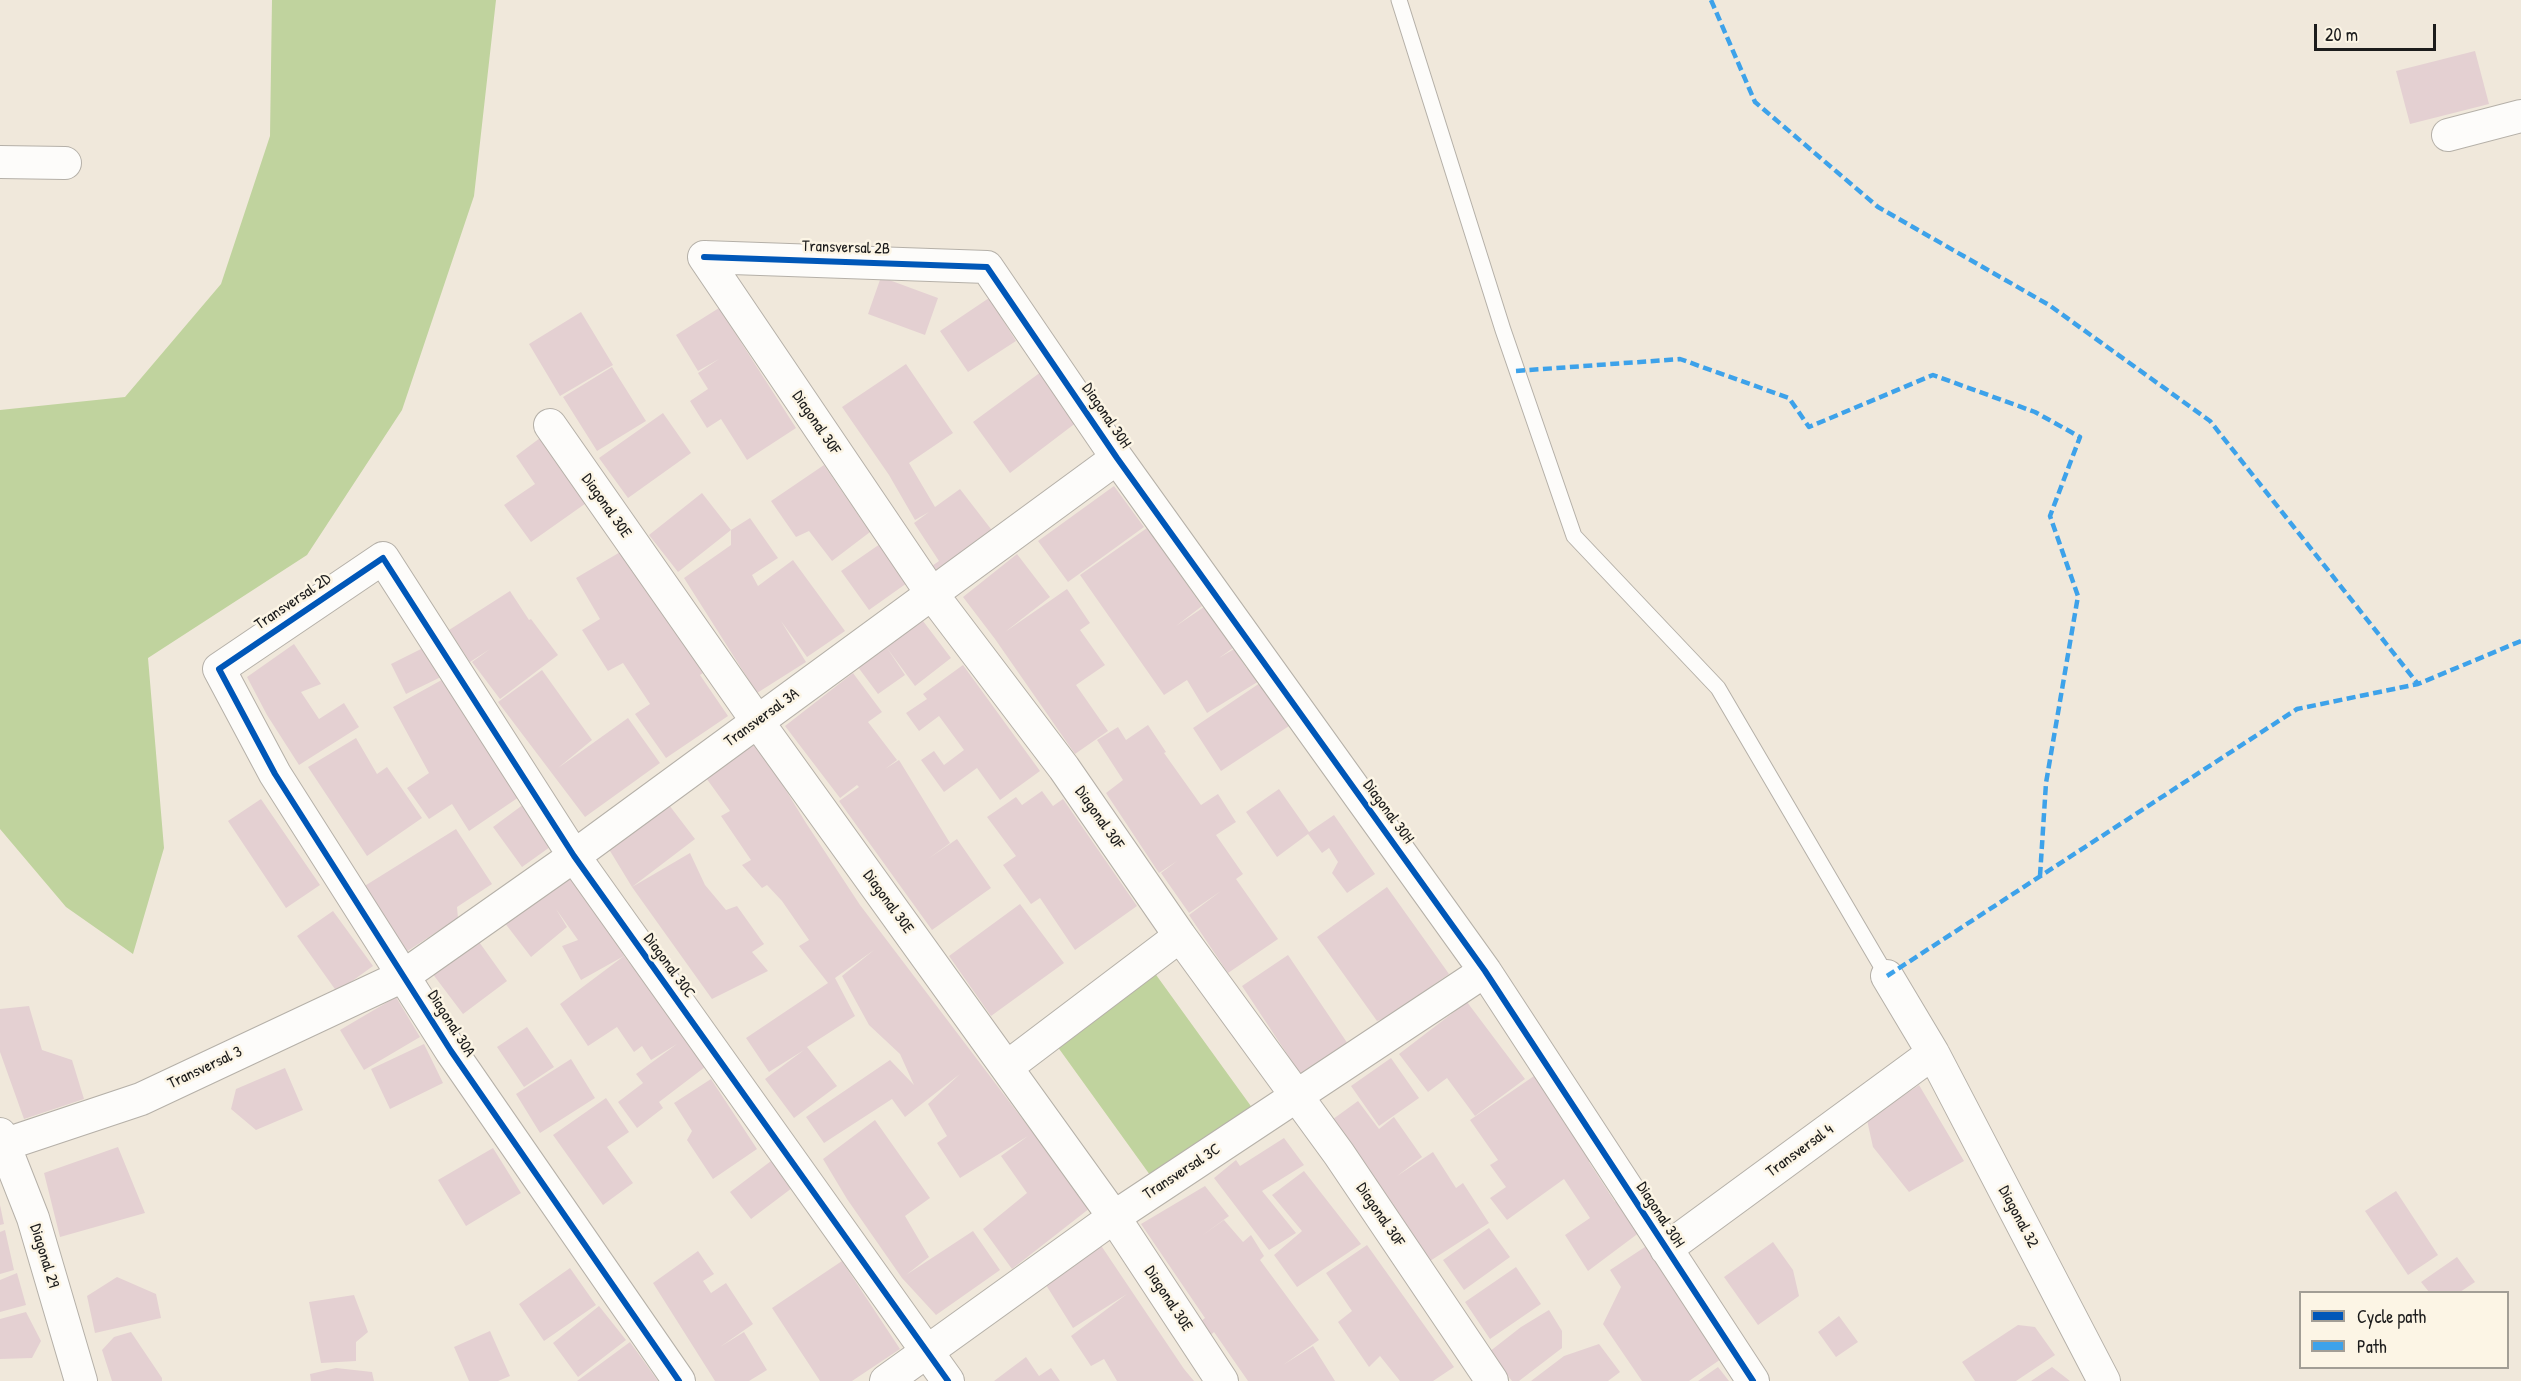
<!DOCTYPE html>
<html>
<head>
<meta charset="utf-8">
<style>
	body { margin:0 }
	#map { position:relative; width:2521px; height:1381px; overflow:hidden; background:#f0e8db; font-family:"Patrick Hand",sans-serif }
	canvas { display:block }
	.legend { position:absolute; left:2299px; top:1291px; width:210px; height:78px; box-sizing:border-box; background:#fcf5e5; border:2px solid #a29e95; margin:0; padding:8px 10px; list-style:none; font-size:18px; color:#1c1c1c }
	.legend li { display:flex; align-items:center; gap:12px; height:30px }
	.legend b { width:30px; border:2px solid #a29e95 }
	.scale { position:absolute; left:2314px; top:24px; width:122px; height:27px; box-sizing:border-box; border:3px solid #1c1c1c; border-top:0; padding-left:8px; font-size:18px; line-height:21px; white-space:nowrap; color:#1c1c1c; -webkit-text-stroke:4px #fcf5e5; paint-order:stroke }
</style>
</head>
<body>
<div id="map">
<canvas width="2521" height="1381"></canvas>
<ul class="legend">
<li><b style="height:8px;background:#0057b8"></b>Cycle path</li>
<li><b style="height:8px;background:#3da2ea"></b>Path</li>
</ul>
<div class="scale">20 m</div>
</div>
<script>
const c = document.querySelector('canvas').getContext('2d');
c.lineJoin = 'round';
function fill(path, color) {
  c.fillStyle = color;
  c.fill(path, 'evenodd');
}
function poly(rows) {
  const path = new Path2D();
  for (const r of rows) {
    path.moveTo(r[0], r[1]);
    for (let i = 2; i < r.length; i += 2) path.lineTo(r[i], r[i + 1]);
  }
  return path;
}
function trace(path, color, width, dash) {
  c.strokeStyle = color;
  c.lineWidth = width;
  c.lineCap = dash ? 'butt' : 'round';
  c.setLineDash(dash || []);
  c.stroke(path);
}
function write(font, color, halo, rows, align = 'center') {
  c.font = font + ' "Patrick Hand",sans-serif';
  c.lineWidth = 5;
  c.setLineDash([]);
  c.textBaseline = 'middle';
  c.strokeStyle = halo;
  c.fillStyle = color;
  for (const [text, x, y, turn = 0] of rows) {
    c.save();
    c.translate(x, y);
    c.rotate((+turn || 0) * Math.PI / 180);
    c.textAlign = isNaN(turn) ? turn : align;
    if (halo) c.strokeText(text, 0, 0);
    c.fillText(text, 0, 0);
    c.restore();
  }
}
const green = poly([
	[272,0,496,0,474,196,402,410,307,555,148,658,164,848,133,954,66,907,0,829,0,410,125,397,221,284,270,136],
	[1154,972,1253,1109,1150,1175,1052,1039]
]);
const building = poly([
	[2475,51,2489,104,2410,124,2396,71],
	[881,277,938,298,925,335,868,314],
	[989,298,1016,341,968,372,940,331],
	[719,308,796,428,747,460,721,419,707,428,690,401,708,389,698,373,719,359,698,371,676,335],
	[581,312,613,365,560,396,529,344],
	[906,364,953,433,909,463,935,507,960,489,994,533,938,574,932,566,939,561,914,523,929,512,915,520,889,475,842,407],
	[612,367,646,421,597,451,563,397],
	[1045,369,1081,419,1010,473,973,422],
	[663,413,691,453,628,498,599,458],
	[544,435,589,501,531,542,504,505,535,484,516,456],
	[824,465,870,532,832,561,809,531,796,537,771,501],
	[1114,486,1144,527,1068,582,1038,541],
	[702,493,731,530,678,572,649,535],
	[750,518,778,558,752,575,758,586,793,560,845,631,807,657,781,621,806,662,757,693,684,578,731,545,731,530],
	[1147,528,1202,606,1176,626,1204,607,1233,648,1219,658,1234,649,1247,669,1255,664,1264,678,1207,713,1187,680,1164,695,1080,575],
	[880,544,907,583,869,610,841,571],
	[622,551,645,590,648,588,703,673,700,675,728,716,666,758,635,714,650,704,623,663,608,671,582,630,600,619,576,578],
	[1017,554,1050,597,1005,632,1067,589,1090,623,1080,630,1105,665,1076,685,1108,731,1075,754,995,639,963,597],
	[510,591,529,620,531,619,558,655,500,699,472,662,490,649,470,662,449,630],
	[920,617,951,658,915,686,887,648,905,675,878,694,852,659],
	[294,644,321,684,301,692,319,719,344,703,359,727,299,765,267,715,247,677],
	[427,646,443,676,406,694,391,664],
	[963,665,1040,771,1000,800,977,768,944,792,921,760,934,751,944,765,964,750,939,716,919,731,906,713,927,699,923,694],
	[542,670,592,740,558,768,628,718,660,763,585,817,498,702],
	[853,673,882,712,868,722,897,760,885,769,899,760,950,843,928,859,957,839,991,888,932,930,839,801,859,787,857,785,840,798,785,726],
	[447,677,519,797,469,831,452,804,429,819,407,788,429,773,393,707],
	[1260,683,1289,726,1221,771,1193,728],
	[1148,725,1166,752,1164,753,1201,805,1218,794,1236,822,1216,835,1243,874,1236,879,1278,939,1228,973,1189,915,1221,891,1189,913,1161,873,1177,861,1159,873,1106,793,1123,780,1097,740,1118,727,1126,740],
	[751,733,806,823,860,905,1090,1208,1012,1269,983,1229,1027,1193,1001,1156,1028,1136,960,1178,937,1143,947,1136,928,1104,960,1074,905,1117,892,1099,824,1143,806,1117,890,1060,914,1085,900,1054,869,1025,842,976,874,950,835,978,855,1016,807,1047,837,1086,794,1118,765,1079,804,1050,769,1072,746,1038,828,983,799,946,809,940,782,901,767,885,762,888,742,865,751,860,721,816,730,811,701,771],
	[356,738,377,774,387,767,422,818,367,856,308,767],
	[1279,789,1309,832,1334,815,1375,874,1347,893,1332,873,1338,862,1329,848,1322,853,1308,834,1277,857,1246,812],
	[1042,791,1053,806,1063,799,1137,906,1075,950,1040,898,1031,904,1003,865,1016,856,987,817,1016,797,1022,805],
	[261,799,320,885,286,908,228,821],
	[528,801,557,842,522,867,493,827],
	[666,801,695,839,632,887,607,846],
	[456,829,492,884,457,907,458,918,406,952,363,887],
	[690,853,705,885,726,910,737,906,764,944,752,952,768,971,712,999,632,887],
	[570,872,605,922,624,956,581,980,562,946,578,940,556,909,567,927,531,957,501,918],
	[1387,887,1449,974,1388,1017,1377,1021,1317,937],
	[1020,904,1064,963,991,1016,949,956],
	[333,911,373,966,337,992,297,936],
	[477,939,507,981,463,1014,432,973],
	[1288,955,1348,1044,1301,1075,1242,986],
	[624,956,659,1000,705,1067,659,1102,663,1108,637,1128,618,1102,643,1083,636,1074,677,1044,651,1060,642,1046,634,1052,617,1027,588,1046,560,1004],
	[396,997,420,1037,364,1070,340,1030],
	[1467,1002,1525,1079,1475,1116,1447,1078,1428,1092,1399,1054],
	[29,1006,42,1050,72,1060,84,1099,24,1119,0,1052,0,1009],
	[527,1027,554,1067,524,1087,497,1047],
	[424,1044,443,1083,390,1109,371,1069],
	[1391,1058,1419,1098,1379,1126,1351,1086],
	[571,1059,595,1098,540,1133,516,1094],
	[285,1068,303,1110,256,1130,231,1109,236,1089],
	[1534,1076,1591,1160,1589,1162,1615,1202,1620,1198,1640,1232,1588,1271,1565,1235,1590,1218,1564,1179,1507,1220,1490,1198,1506,1187,1490,1165,1498,1160,1470,1120],
	[711,1079,757,1149,713,1179,687,1140,692,1131,674,1103],
	[1919,1085,1964,1161,1909,1192,1873,1147,1867,1120],
	[606,1098,629,1132,607,1147,633,1183,603,1205,553,1135],
	[1358,1101,1379,1129,1394,1117,1422,1157,1397,1176,1433,1152,1456,1188,1463,1183,1489,1223,1430,1261,1381,1187,1378,1189,1329,1122],
	[875,1120,930,1198,905,1216,929,1257,906,1275,973,1231,1000,1270,936,1315,902,1278,847,1199,823,1159],
	[1284,1138,1304,1165,1262,1191,1296,1233,1269,1250,1214,1178,1236,1160,1240,1166],
	[118,1147,145,1213,60,1237,44,1173],
	[493,1148,521,1193,466,1226,438,1180],
	[775,1158,796,1185,751,1219,730,1192],
	[1304,1171,1361,1244,1297,1287,1274,1255,1302,1231,1272,1195],
	[1205,1186,1229,1216,1200,1237,1224,1220,1243,1242,1251,1235,1264,1256,1260,1260,1319,1340,1283,1365,1313,1346,1335,1381,1248,1381,1214,1332,1204,1341,1195,1326,1205,1318,1141,1224],
	[2396,1191,2438,1255,2408,1275,2365,1211],
	[0,1205,4,1224,0,1225],
	[1489,1228,1510,1257,1464,1290,1443,1260],
	[5,1230,14,1270,0,1274,0,1232],
	[1098,1241,1184,1369,1194,1381,1117,1381,1104,1359,1091,1366,1071,1336,1127,1294,1073,1328,1046,1285],
	[1773,1242,1793,1270,1799,1296,1758,1325,1724,1277],
	[1367,1245,1454,1367,1433,1381,1400,1381,1380,1356,1369,1367,1338,1322,1352,1311,1326,1273],
	[1648,1245,1724,1357,1689,1381,1642,1381,1603,1324,1621,1287,1610,1270],
	[698,1251,714,1274,703,1281,711,1293,726,1283,753,1324,720,1347,744,1332,767,1370,749,1381,715,1381,653,1283],
	[2457,1257,2475,1282,2460,1292,2429,1292,2421,1282],
	[842,1261,900,1349,852,1381,820,1381,772,1308],
	[1516,1267,1541,1304,1490,1339,1465,1302],
	[570,1268,596,1305,544,1341,519,1304],
	[17,1273,26,1305,0,1312,0,1280],
	[117,1277,156,1294,161,1318,95,1333,87,1296],
	[354,1295,368,1332,356,1342,356,1361,321,1363,309,1302],
	[599,1306,626,1340,578,1377,553,1343],
	[1549,1310,1562,1331,1562,1348,1519,1381,1512,1381,1489,1352,1521,1327],
	[26,1312,41,1341,32,1358,0,1359,0,1319],
	[1839,1316,1858,1342,1836,1357,1818,1332],
	[2018,1325,2035,1327,2055,1355,2016,1381,1975,1381,1962,1362],
	[490,1331,510,1376,498,1381,469,1381,454,1347],
	[131,1332,162,1378,162,1381,112,1381,102,1350,114,1337],
	[630,1342,658,1381,577,1381],
	[1599,1344,1620,1372,1608,1381,1531,1381,1564,1356],
	[1026,1357,1039,1376,1051,1368,1060,1381,994,1381],
	[1718,1367,1729,1381,1698,1381],
	[2052,1367,2070,1381,2031,1381],
	[336,1368,372,1372,374,1381,311,1381,310,1374]
]);
const lane = poly([
	[1399,0,1503,330,1574,536,1718,688,1887,976]
]);
const street = poly([
	[2448,135,2521,116],
	[0,162,65,163],
	[704,257,987,267,1117,458,1485,971,1753,1381],
	[704,257,932,594,1064,768,1180,936,1339,1154,1492,1381],
	[550,425,757,721,1114,1217,1222,1381],
	[1887,976,1933,1053,2104,1381],
	[1007,1067,1180,936],
	[0,1134,33,1218,81,1381],
	[0,1146,141,1099,405,975,574,856,1117,458],
	[1666,1249,1933,1053],
	[679,1381,451,1051,275,774,219,669,383,558,574,856,948,1381],
	[886,1381,1114,1217,1485,971]
]);
const quiet = poly([
	[1711,0,1755,102,1878,207,2049,305,2210,421,2418,684],
	[1516,371,1680,359,1789,398,1809,427,1933,375,2035,412,2080,437,2050,516,2078,596,2046,783,2040,876],
	[1887,976,2297,709,2418,684,2521,641]
]);
const cycleway = poly([
	[704,257,987,267,1117,458,1485,971,1753,1381],
	[679,1381,451,1051,275,774,219,669,383,558,574,856,948,1381]
]);
const streetNames = [
	["Transversal 2B",846,248,2],
	["Diagonal 30H",1106,416,56],
	["Diagonal 30F",816,423,56],
	["Diagonal 30E",606,506,55],
	["Transversal 2D",293,602,-34],
	["Transversal 3A",762,718,-36],
	["Diagonal 30H",1388,812,54],
	["Diagonal 30F",1099,818,55],
	["Diagonal 30E",888,902,54],
	["Diagonal 30C",669,966,54],
	["Diagonal 30A",451,1024,58],
	["Transversal 3",205,1068,-25],
	["Transversal 4",1800,1151,-36],
	["Transversal 3C",1182,1172,-33],
	["Diagonal 30F",1380,1215,56],
	["Diagonal 30H",1660,1215,57],
	["Diagonal 32",2018,1217,62],
	["Diagonal 29",44,1256,73],
	["Diagonal 30E",1168,1299,57]
];
fill(green, '#c0d39e');
fill(building, '#e4d0d2');
trace(lane, '#b5b0a8', 17);
trace(street, '#b5b0a8', 34);
trace(lane, '#fdfcfa', 15);
trace(street, '#fdfcfa', 32);
trace(quiet, '#3da2ea', 4.5, [9, 4.5]);
trace(cycleway, '#0057b8', 6);
write('16px', '#1c1c1c', '#fcf5e5', streetNames);
</script>
</body>
</html>
